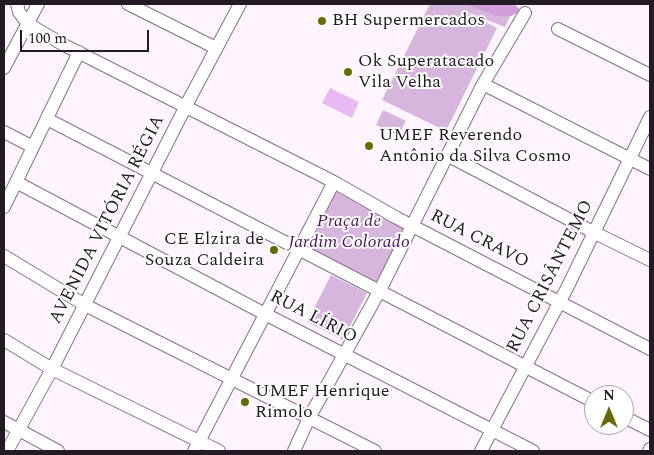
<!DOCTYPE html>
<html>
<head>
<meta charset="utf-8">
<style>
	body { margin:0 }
	#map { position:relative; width:654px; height:455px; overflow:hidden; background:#fdf4fe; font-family:Spectral,serif }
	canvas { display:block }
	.frame { position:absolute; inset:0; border:5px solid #231b24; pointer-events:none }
	.north { position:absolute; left:584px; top:385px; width:50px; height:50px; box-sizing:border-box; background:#fff; border:1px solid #a7a4a7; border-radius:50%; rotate:0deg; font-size:14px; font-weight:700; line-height:20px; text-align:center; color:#231b24 }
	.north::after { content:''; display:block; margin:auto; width:18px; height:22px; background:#686a08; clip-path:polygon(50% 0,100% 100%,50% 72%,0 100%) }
	.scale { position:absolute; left:20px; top:30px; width:129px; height:22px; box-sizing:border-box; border:2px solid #231b24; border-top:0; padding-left:6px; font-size:15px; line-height:18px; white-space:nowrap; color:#231b24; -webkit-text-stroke:4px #fff; paint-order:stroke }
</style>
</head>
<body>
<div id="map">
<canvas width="654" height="455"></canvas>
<div class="frame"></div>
<div class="north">N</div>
<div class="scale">100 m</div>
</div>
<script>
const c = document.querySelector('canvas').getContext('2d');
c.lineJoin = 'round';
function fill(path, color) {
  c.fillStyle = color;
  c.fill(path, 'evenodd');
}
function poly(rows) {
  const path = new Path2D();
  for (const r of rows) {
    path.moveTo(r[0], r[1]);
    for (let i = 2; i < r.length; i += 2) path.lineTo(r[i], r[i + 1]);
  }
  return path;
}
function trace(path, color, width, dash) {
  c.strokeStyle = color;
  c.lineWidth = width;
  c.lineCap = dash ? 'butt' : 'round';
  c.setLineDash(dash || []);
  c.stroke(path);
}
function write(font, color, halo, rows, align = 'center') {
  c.font = font + ' Spectral,serif';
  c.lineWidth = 4;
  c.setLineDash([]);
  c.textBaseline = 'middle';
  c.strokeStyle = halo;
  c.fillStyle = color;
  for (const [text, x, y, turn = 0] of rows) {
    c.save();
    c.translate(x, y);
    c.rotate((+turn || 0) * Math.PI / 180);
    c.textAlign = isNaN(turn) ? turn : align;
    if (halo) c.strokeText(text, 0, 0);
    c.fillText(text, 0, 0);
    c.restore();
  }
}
const green = poly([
	[430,4,516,4,505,27,462,10,497,28,446,131,382,100],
	[383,110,406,121,398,136,376,125],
	[336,192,340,192,403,224,404,229,377,281,373,281,309,247],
	[331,275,367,293,343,340,307,322]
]);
const forest = poly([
	[465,4,514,4,522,11,511,16,497,16]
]);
const water = poly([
	[330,88,359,102,352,118,322,103]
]);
const minor = poly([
	[17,4,19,12,28,24,64,45,334,182,397,218,650,349],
	[128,4,216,48],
	[558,29,650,75],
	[4,68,38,4],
	[483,84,650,169],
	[47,119,594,402],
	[4,132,33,147],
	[447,155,593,232,650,260],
	[16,182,265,314,533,451],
	[4,207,79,52],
	[4,256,85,305,375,451],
	[4,340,52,369,219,451],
	[624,417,650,430],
	[4,422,58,451],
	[7,451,52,369,190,98,240,4],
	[194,451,334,182],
	[294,451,309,418,380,290,483,84,525,13],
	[481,451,568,286,650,117],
	[649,451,650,449]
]);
const markers = [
	[322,21,5,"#686a08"],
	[348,72,5,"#686a08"],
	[369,146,5,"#686a08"],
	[274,250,5,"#686a08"],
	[245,402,5,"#686a08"]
];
const poiNames = [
	["BH Supermercados",332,21],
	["Ok Superatacado",358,62],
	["Vila Velha",358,83],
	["UMEF Reverendo",379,136],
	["Antônio da Silva Cosmo",379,157],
	["CE Elzira de",264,240,"right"],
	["Souza Caldeira",264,261,"right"],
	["UMEF Henrique",255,392],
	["Rimolo",255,413]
];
const streetNames = [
	["AVENIDA VITÓRIA RÉGIA",108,220,-63],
	["RUA CRAVO",479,240,27],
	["RUA CRISÂNTEMO",551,277,-63],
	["RUA LÍRIO",313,318,27]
];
const parkNames = [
	["Praça de",349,222],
	["Jardim Colorado",349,243]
];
fill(green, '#d7b6de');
fill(forest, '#d1a0da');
fill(water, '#eab8f4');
trace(minor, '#86728a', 14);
trace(minor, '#fff', 12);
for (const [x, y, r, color] of markers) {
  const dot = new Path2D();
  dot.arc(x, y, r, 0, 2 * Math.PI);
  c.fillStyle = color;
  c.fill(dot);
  trace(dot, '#fff', 2);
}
write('18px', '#231b24', '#fff', poiNames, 'left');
write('18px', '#231b24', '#fff', streetNames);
write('italic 18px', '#50165b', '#fff', parkNames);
</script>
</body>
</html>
